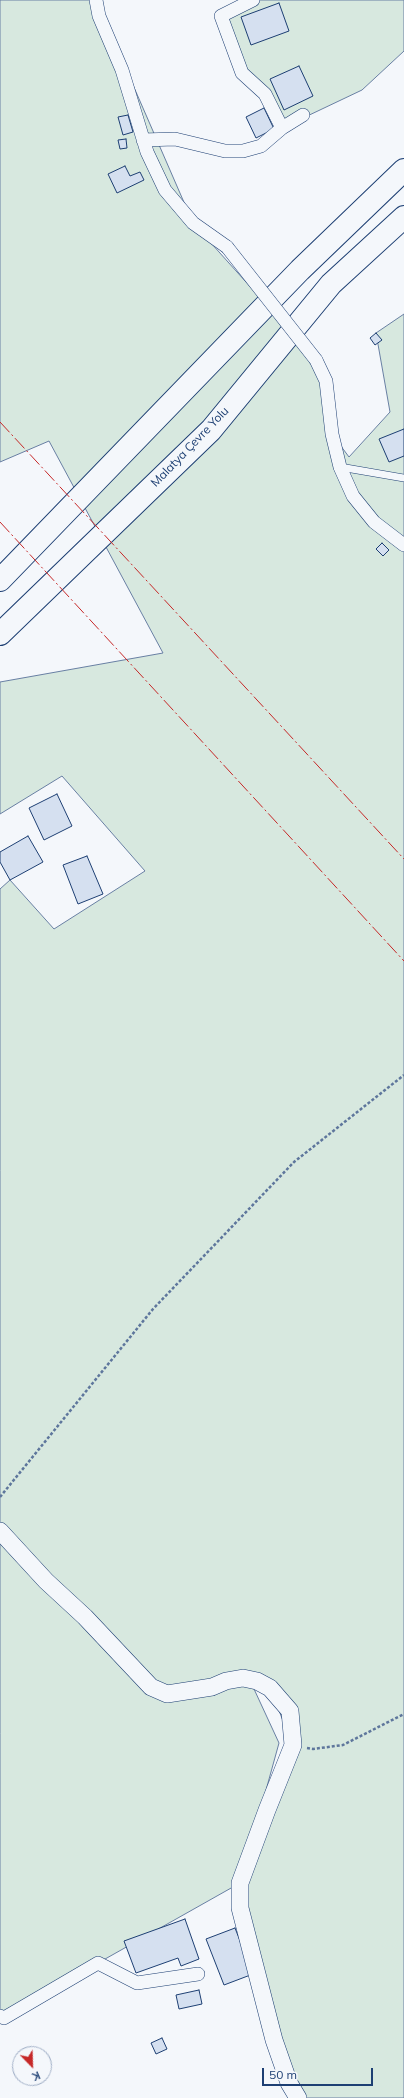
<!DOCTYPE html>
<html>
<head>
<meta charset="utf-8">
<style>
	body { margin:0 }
	#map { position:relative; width:404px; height:2098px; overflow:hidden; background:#f4f7fb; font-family:Mulish,sans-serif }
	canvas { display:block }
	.north { position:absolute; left:12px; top:2046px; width:40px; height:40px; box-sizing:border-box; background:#f4f7fb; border:1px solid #9eadc5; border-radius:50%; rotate:157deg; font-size:11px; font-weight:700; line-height:16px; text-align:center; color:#1d3f73 }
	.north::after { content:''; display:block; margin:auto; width:14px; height:18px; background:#c62828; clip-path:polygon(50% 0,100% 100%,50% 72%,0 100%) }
	.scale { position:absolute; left:262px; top:2068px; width:111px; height:18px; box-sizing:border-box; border:2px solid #1d3f73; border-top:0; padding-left:5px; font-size:12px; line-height:14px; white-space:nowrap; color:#1d3f73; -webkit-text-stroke:3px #f4f7fb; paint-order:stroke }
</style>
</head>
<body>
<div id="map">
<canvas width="404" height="2098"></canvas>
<div class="north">K</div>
<div class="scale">50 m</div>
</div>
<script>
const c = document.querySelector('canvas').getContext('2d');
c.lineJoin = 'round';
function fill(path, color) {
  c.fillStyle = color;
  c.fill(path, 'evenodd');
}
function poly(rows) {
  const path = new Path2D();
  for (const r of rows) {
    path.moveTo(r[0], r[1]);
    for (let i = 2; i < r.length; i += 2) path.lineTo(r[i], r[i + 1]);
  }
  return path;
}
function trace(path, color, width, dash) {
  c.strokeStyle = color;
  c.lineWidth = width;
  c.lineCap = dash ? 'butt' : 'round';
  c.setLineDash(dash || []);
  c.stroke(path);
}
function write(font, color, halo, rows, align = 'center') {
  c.font = font + ' Mulish,sans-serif';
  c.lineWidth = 3;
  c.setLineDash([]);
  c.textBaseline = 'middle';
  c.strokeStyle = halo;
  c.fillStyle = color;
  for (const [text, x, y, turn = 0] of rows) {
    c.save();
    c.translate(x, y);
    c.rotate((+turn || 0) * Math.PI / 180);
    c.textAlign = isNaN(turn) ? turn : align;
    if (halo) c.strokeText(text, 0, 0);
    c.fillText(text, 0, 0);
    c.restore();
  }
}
const green = poly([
	[0,0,96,0,193,223,316,360,332,434,349,457,390,412,376,333,404,314,404,2098,298,2098,240,1883,98,1963,0,2015,0,889,10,880,54,929,145,871,62,776,0,814,0,682,163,653,49,441,0,462,0,0],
	[270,1688,293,1746,242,1877,279,1743,254,1689,270,1688],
	[253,0,404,0,404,51,362,90,282,128,230,40,221,16,253,0]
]);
const building = poly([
	[279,3,289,31,251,45,241,17,279,3],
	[299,66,313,96,284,110,270,79,299,66],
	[264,108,274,129,256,138,246,117,264,108],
	[128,115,133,132,123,135,118,117,128,115],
	[126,139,127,148,120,149,118,140,126,139],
	[125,166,130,176,140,172,144,180,117,193,108,174,125,166],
	[376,333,382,340,375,345,370,338,376,333],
	[404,429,404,456,389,462,379,439,404,429],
	[382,543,389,550,383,556,376,549,382,543],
	[57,794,72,826,44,840,29,808,57,794],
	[28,836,43,862,10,880,0,862,0,852,28,836],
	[87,856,103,894,78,904,63,865,87,856],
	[185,1919,199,1959,181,1966,178,1958,136,1973,124,1941,185,1919],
	[235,1928,253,1974,224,1985,206,1939,235,1928],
	[199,1990,202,2004,179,2009,176,1995,199,1990],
	[162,2038,167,2049,156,2054,151,2043,162,2038]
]);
const path = poly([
	[0,1497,153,1309,294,1162,404,1075],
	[307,1748,313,1749,343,1745,404,1714]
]);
const service = poly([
	[340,467,404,478]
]);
const minor = poly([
	[96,0,99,16,122,70,147,152,165,190,193,223,227,247],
	[253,0,221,16,242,73,265,94,282,128],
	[143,140,175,139,225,151,243,151,261,146,282,128,303,115],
	[316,360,326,381,332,434,340,467,353,496,374,522,404,545],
	[0,2016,4,2018,98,1963,137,1983,198,1974]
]);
const tertiary = poly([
	[0,1531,46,1581,85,1617,151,1687,167,1694,212,1687,226,1681,243,1678,257,1681,270,1688,290,1711,293,1745,267,1810,240,1883,240,1908,274,2040,289,2083,298,2098]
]);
const trunk = poly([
	[0,580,300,270,404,170],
	[0,634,211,430,331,284,404,217]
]);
const minorBridge = poly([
	[227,247,316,360]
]);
const power = poly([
	[0,422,404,859],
	[0,522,404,961]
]);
const streetNames = [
	["Malatya Çevre Yolu",190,447,-46]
];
fill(green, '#d7e8df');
trace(green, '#687fa3', 1);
fill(building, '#d5e0f0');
trace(building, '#1d3f73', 1);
trace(service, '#1d3f73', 8);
trace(minor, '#1d3f73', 14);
trace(tertiary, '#1d3f73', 18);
trace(trunk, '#1d3f73', 24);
trace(path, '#5e769c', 2.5, [3, 2]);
trace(service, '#f4f7fb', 7);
trace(minor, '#f4f7fb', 13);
trace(tertiary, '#f4f7fb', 17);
trace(trunk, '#f4f7fb', 22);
trace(minorBridge, '#1d3f73', 14, []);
trace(minorBridge, '#f4f7fb', 13);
trace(power, '#c62828', 1, [14, 3, 2, 3]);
write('12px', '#1d3f73', '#f4f7fb', streetNames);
</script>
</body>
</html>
